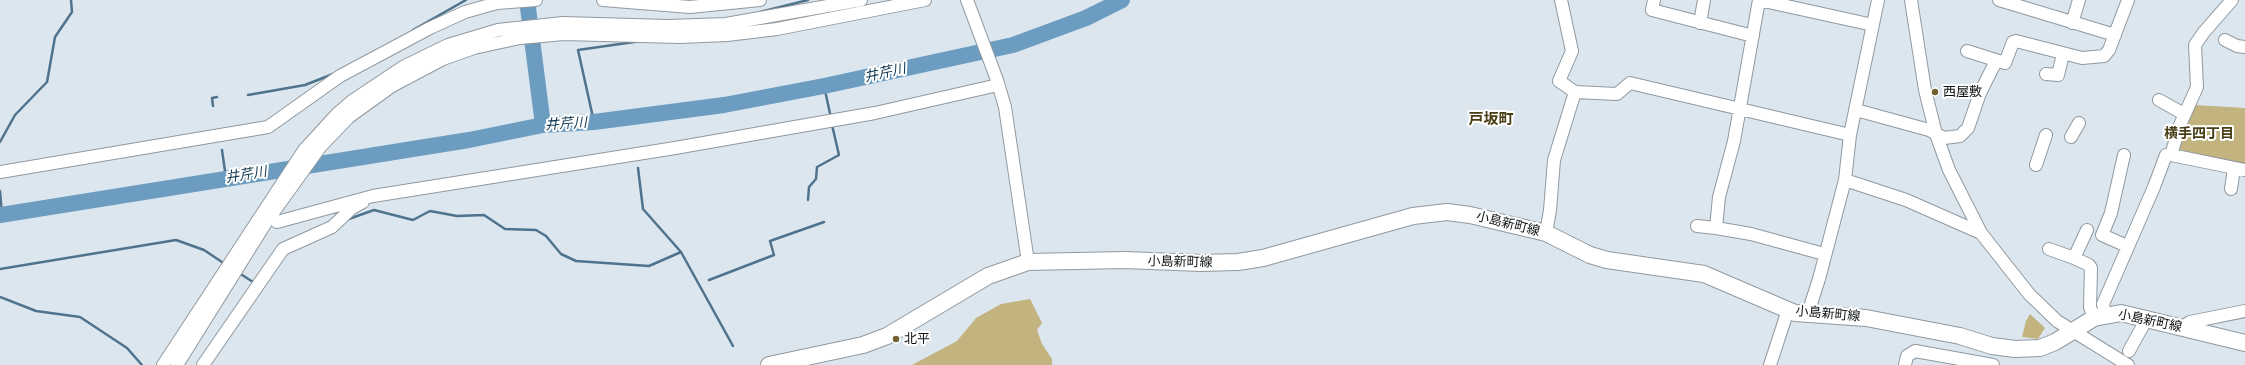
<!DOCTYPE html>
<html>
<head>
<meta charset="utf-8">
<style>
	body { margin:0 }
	canvas { display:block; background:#dce6ee }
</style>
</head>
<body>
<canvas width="2245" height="365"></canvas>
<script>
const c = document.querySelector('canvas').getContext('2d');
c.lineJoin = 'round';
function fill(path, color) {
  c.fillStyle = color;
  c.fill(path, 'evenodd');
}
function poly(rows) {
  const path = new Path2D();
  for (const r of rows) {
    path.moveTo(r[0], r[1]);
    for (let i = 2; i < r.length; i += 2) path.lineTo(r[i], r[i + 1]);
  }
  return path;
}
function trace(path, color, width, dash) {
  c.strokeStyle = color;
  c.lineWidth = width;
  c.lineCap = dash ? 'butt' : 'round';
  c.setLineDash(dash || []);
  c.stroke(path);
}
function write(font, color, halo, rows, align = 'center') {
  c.font = font + ' Cabin,"Noto Sans JP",sans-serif';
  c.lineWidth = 4;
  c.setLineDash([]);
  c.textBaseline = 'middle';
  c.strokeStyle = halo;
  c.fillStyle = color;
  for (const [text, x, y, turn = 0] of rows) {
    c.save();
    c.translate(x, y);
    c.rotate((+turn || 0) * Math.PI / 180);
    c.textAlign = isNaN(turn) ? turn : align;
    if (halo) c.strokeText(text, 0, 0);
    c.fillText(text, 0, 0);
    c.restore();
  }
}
const green = poly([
	[2194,105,2245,108,2245,165,2176,149],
	[1030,299,1042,323,1037,330,1042,344,1052,359,1052,365,912,365,957,341,976,318,1001,304],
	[2030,314,2045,328,2038,339,2022,337,2026,321]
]);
const stream = poly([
	[760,12,808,0],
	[413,30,466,0],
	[824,86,831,118],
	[248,95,305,85,333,74],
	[213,106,212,98,217,97],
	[594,122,578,50,641,41],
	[0,142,15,115,47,82,55,37,72,12,71,0],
	[222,150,226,178],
	[638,168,643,209,681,252],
	[0,191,2,214],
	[808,200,809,187,816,179,817,167,839,155,832,125],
	[346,220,374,210,413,220,430,211,457,216,484,215,505,229,536,230,546,236,561,254,576,261,649,266,681,252,733,346],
	[0,269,176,240,204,250,225,264],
	[239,273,253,282,254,281],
	[709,280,774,255,770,241,824,222],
	[0,297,36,311,80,317,127,348,142,365]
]);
const river = poly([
	[527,0,543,125],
	[0,215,469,140,543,125,594,122,724,105,824,86,1013,45,1086,18,1122,0]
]);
const minor = poly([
	[603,0,690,7,760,0],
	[967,0,997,80,1005,107,1028,262],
	[1561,0,1572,51,1559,81,1575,92,1617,94,1630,83,1850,135],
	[1654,0,1652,10,1753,36],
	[1759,0,1873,25],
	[1911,0,1925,90,1936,134,1949,170,1981,233,2029,294,2057,321,2128,365],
	[1999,0,2115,35],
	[2232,0,2204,32,2195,45,2197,87,2180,125,2171,155,2245,170],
	[1700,23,1704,0],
	[2072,23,2079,0],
	[2225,40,2237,46,2245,47],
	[1967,51,2005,63,2013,42,2016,41,2082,58,2104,56,2109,50,2128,0],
	[2046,74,2058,75,2063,54],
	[2159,100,2184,114],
	[1856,110,1929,130,1944,138,1960,136,1968,128,1980,93,1996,61],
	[2071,137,2079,123],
	[2124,155,2111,213,2102,235,2127,246],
	[2036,165,2046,135],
	[0,172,268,127,340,76,430,28,465,12,497,3,536,0],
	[1845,180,1906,200,1981,233],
	[2231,189,2234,168],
	[277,222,373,196,675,148,875,113,998,85],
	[1697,226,1716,228,1719,197,1734,141,1759,0],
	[1716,228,1751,234,1824,254],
	[1546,233,1550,210,1554,160,1575,92],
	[2049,249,2074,258,2089,265,2091,268,2090,307,2094,318],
	[2074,258,2087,230],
	[1808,313,1819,279,1845,180,1850,135,1878,0],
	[2105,314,2103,304,2154,187,2166,155],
	[2182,327,2190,322,2245,311],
	[2129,351,2146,320],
	[163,365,304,150,337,114,352,101,403,67,448,45,498,30,563,23,668,26,726,24,861,0],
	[177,365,265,224,321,146,349,117,392,86,443,59,474,48,520,38,564,34,680,37,727,35,777,29,925,0],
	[203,365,283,249,332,227,352,208,363,202],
	[1770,365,1788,310],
	[1905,365,1907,356,1915,351,1993,365]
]);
const major = poly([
	[769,365,863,345,887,336,988,276,1028,262,1125,260,1201,263,1238,262,1263,258,1413,216,1447,212,1470,215,1546,233,1590,255,1607,260,1704,274,1795,313,1866,318,1960,336,1992,346,2015,349,2040,348,2055,342,2094,318,2121,313,2245,343]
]);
const markers = [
	[1935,92,4,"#716230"],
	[896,339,4,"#716230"]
];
const poiNames = [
	["西屋敷",1943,92],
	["北平",904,339]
];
const streetNames = [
	["小島新町線",1508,224,14],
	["小島新町線",1180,262,1],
	["小島新町線",1828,314,5],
	["小島新町線",2150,321,12]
];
const waterNames = [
	["井芹川",885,73,-12],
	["井芹川",566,124,-4],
	["井芹川",246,175,-9]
];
const neighbourhoodNames = [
	["横手四丁目",2199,134]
];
const quarterNames = [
	["戸坂町",1491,120]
];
fill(green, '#c2b37f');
trace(stream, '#50738d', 2.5);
trace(river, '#6c9dc1', 16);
trace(minor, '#9099a0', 14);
trace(major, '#9099a0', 18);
trace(minor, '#fff', 12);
trace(major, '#fff', 16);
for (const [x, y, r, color] of markers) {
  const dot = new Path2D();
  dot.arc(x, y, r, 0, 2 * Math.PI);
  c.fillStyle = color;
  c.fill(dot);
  trace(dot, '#fff', 1.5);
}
write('13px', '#0e1214', '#fff', poiNames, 'left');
write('13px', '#0e1214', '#fff', streetNames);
write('italic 14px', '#123953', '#fff', waterNames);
write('bold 14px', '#483d14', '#fff', neighbourhoodNames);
write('bold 15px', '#483d14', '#fff', quarterNames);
</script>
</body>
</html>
